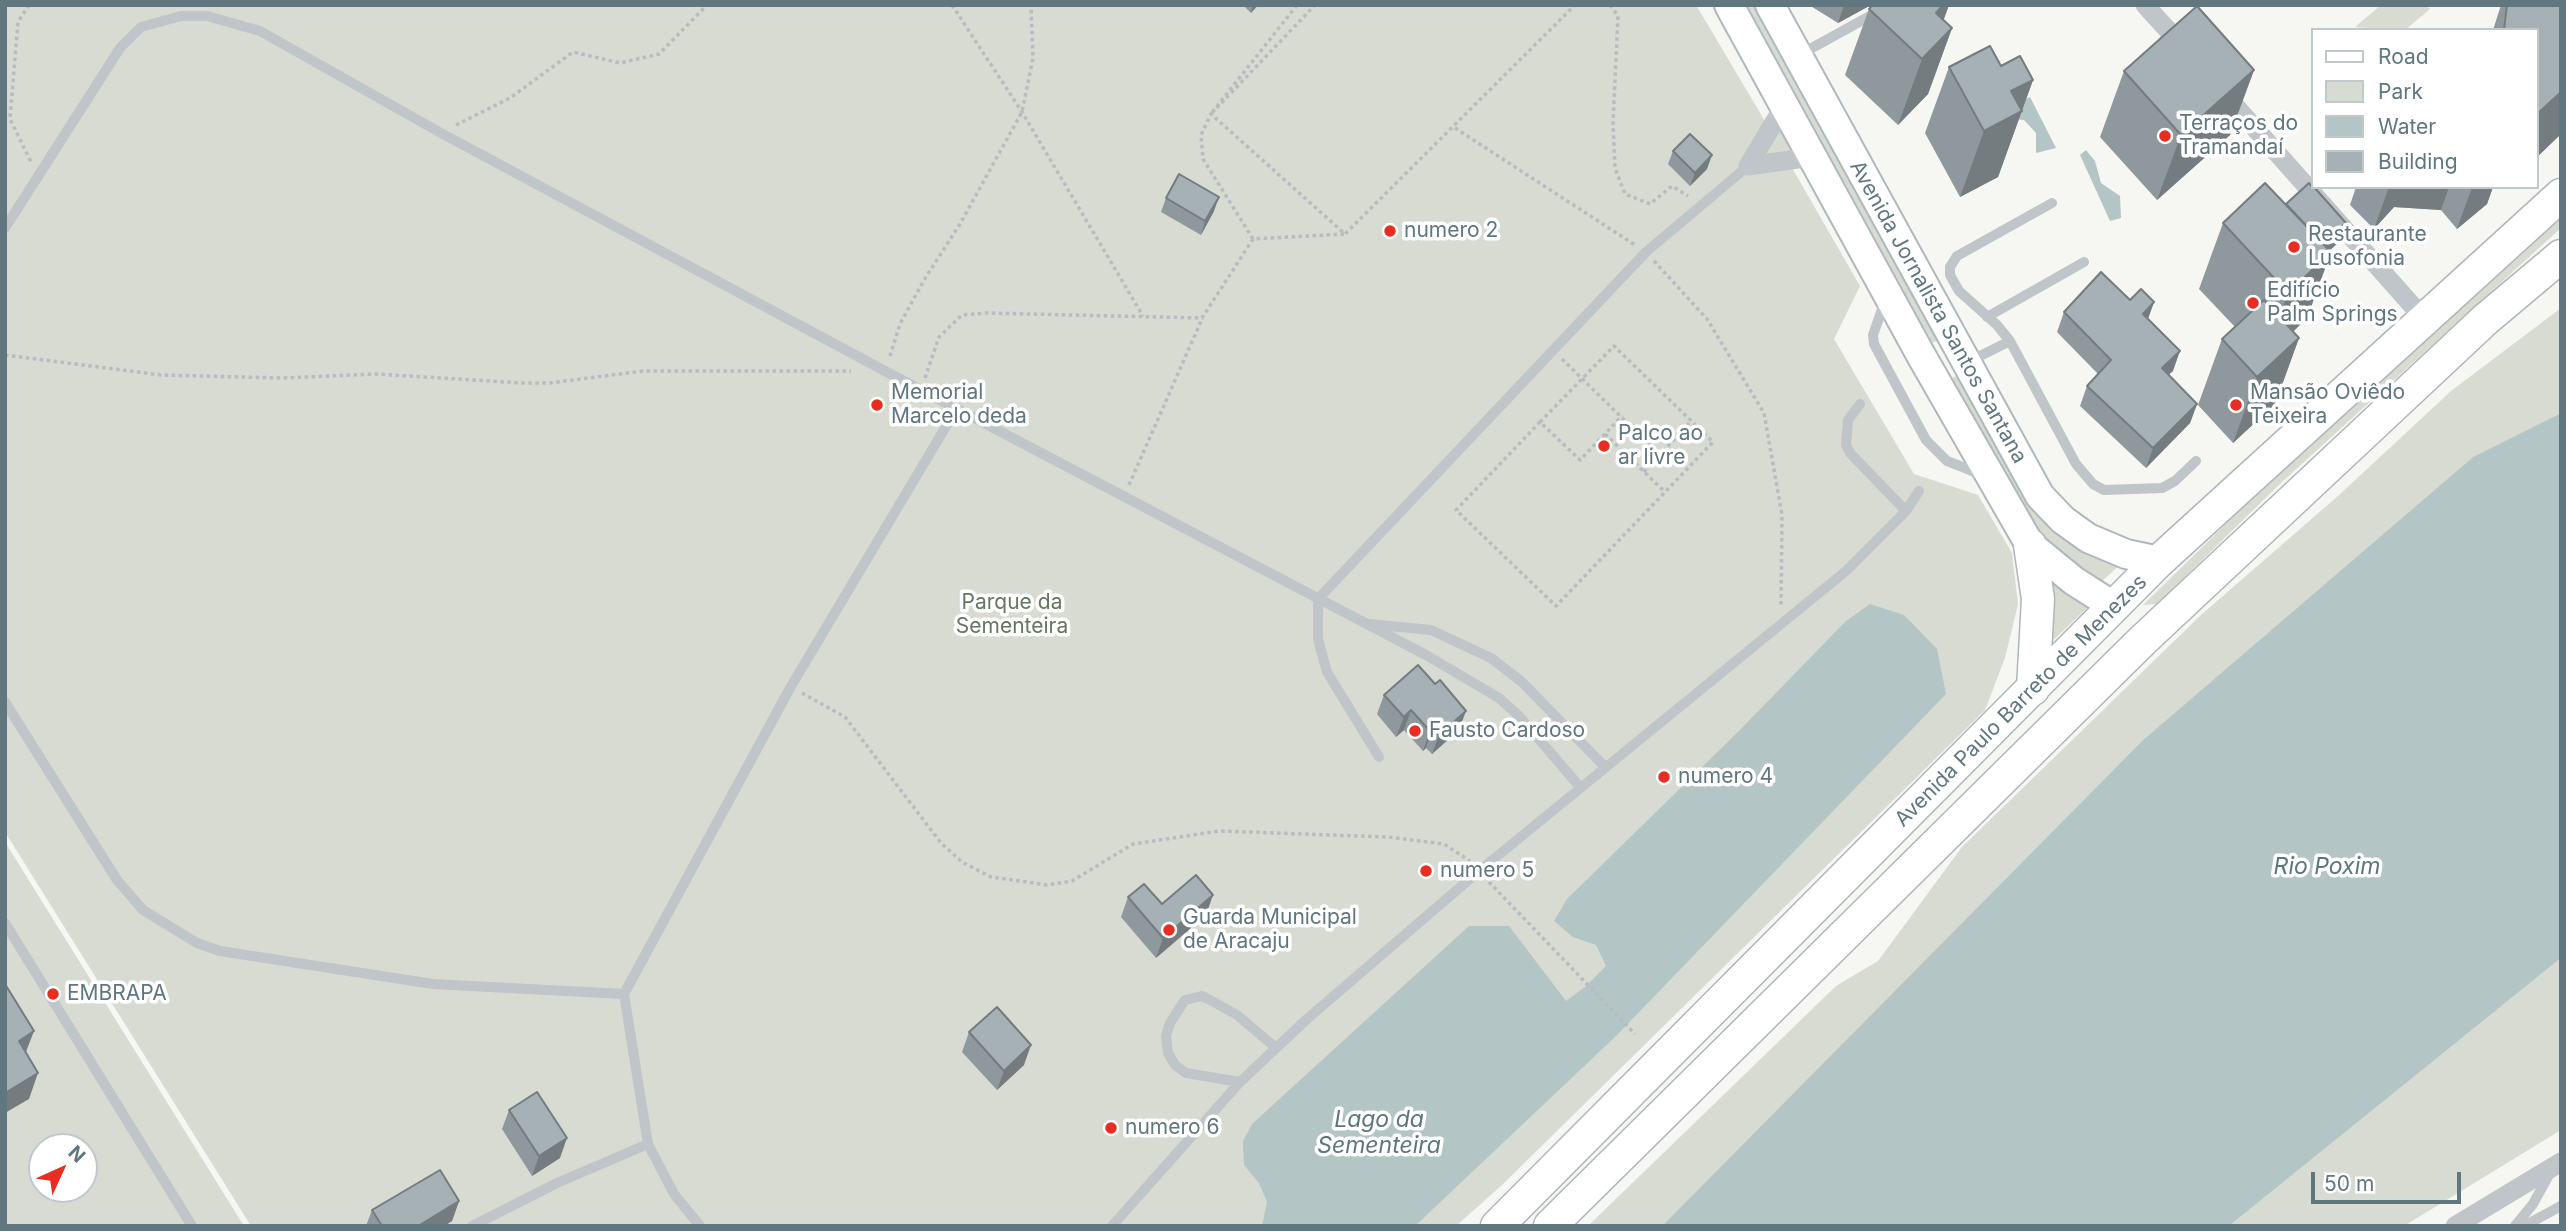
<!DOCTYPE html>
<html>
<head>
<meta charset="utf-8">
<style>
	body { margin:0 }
	#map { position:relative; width:2566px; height:1231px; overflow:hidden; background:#f6f6f3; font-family:Inter,sans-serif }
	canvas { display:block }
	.frame { position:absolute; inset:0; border:7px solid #60777f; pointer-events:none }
	.legend { position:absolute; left:2311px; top:28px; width:228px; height:161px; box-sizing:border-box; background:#fff; border:2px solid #bfc9cc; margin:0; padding:9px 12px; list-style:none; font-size:21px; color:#60777f }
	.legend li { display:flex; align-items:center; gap:14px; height:35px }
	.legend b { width:35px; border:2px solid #bfc9cc }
	.north { position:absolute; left:28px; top:1133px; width:70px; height:70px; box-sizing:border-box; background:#fff; border:2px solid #bfc9cc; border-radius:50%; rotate:45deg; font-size:19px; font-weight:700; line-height:28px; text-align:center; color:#60777f }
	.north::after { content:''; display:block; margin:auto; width:24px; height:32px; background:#e92e21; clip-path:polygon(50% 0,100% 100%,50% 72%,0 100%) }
	.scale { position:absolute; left:2311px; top:1172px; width:150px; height:32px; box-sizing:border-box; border:4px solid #60777f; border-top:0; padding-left:9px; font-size:21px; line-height:24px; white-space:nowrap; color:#60777f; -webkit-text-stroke:5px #fff; paint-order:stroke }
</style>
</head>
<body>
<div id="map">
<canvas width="2566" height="1231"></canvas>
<div class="frame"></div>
<ul class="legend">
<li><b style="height:9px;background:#fff"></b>Road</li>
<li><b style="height:19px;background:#d7dbd2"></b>Park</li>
<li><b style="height:19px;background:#b4c5c6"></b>Water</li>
<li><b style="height:19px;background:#a6b1b5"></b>Building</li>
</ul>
<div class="north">N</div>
<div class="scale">50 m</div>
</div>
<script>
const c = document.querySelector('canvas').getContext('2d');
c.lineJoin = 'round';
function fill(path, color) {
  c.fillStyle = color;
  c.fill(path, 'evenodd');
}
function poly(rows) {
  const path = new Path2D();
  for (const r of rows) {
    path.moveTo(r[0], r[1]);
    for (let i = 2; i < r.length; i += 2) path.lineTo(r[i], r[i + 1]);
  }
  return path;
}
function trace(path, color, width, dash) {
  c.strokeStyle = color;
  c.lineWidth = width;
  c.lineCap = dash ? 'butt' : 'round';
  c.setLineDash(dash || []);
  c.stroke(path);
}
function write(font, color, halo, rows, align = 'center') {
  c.font = font + ' Inter,sans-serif';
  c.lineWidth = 7;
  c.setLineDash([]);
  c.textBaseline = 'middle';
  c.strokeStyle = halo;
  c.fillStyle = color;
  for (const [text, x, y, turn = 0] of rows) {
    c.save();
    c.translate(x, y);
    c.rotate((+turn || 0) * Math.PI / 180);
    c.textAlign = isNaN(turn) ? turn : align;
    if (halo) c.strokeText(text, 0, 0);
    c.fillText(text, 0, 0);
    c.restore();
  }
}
const green = poly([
	[5,5,1696,5,1775,138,1784,125,1800,152,1784,154,1860,286,1834,339,1914,474,1978,495,2012,553,2018,604,2005,658,1985,710,1502,1185,1456,1226,251,1226,5,832],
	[1747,5,1760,5,1942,341,1932,342],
	[2381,5,2426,5,2430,9,2405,30,2355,27],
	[2561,215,2561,228,2282,482,2157,604,2143,605,2275,476],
	[2561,308,2561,413,2473,457,2143,740,1662,1226,1588,1226,1836,986,1878,961,1962,847,2201,615,2338,496,2451,391],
	[1963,373,2021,480,2123,562,2101,582,2060,555,2038,529,1952,378],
	[2043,567,2090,605,2041,652],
	[5,842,244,1226,5,1226],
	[42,1147,84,1147,84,1189,42,1189],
	[2561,958,2561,1130,2404,1226,2229,1226]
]);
const water = poly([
	[2030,97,2056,148,2036,153,2036,133,2024,120,2013,119,2007,108],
	[2086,150,2095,161,2101,183,2120,196,2121,218,2110,221,2080,155],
	[2561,413,2561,958,2229,1226,1662,1226,2143,740,2473,457],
	[1870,604,1904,615,1937,649,1946,694,1616,1036,1415,1226,1262,1226,1267,1202,1259,1183,1244,1165,1243,1141,1252,1124,1469,926,1509,926,1566,1001,1585,987,1606,966,1596,945,1573,937,1554,921,1567,899,1739,731,1845,622]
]);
const path = poly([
	[29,5,18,22,10,119,31,162],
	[952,5,1022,112,1143,316],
	[1297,5,1211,114,1315,5],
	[1610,5,1618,16,1613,123,1615,168,1625,194,1650,204,1672,186,1688,196],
	[456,125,510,98,573,52,620,63,659,54,707,5],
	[1455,128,1635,245],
	[1253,239,1203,159,1201,135,1211,114,1345,234,1575,5],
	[1654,261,1707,319,1764,413,1782,515,1781,607],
	[5,355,161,375,283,378,376,374,522,383,550,383,643,371,851,371],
	[890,356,900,324,924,280,960,224,1022,112,1033,58,1031,5],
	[1562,359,1660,455],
	[925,378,939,337,962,315,986,313,1202,318,1253,239,1345,234],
	[1540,422,1614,346,1713,442,1556,606,1456,510,1540,422,1580,460,1622,416],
	[1605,434,1665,492],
	[1644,472,1691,421],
	[1129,485,1202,319],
	[802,693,845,717,941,843,962,862,991,877,1047,885,1072,881,1133,844,1219,831,1388,837,1444,844,1470,861],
	[1489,882,1635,1034]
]);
const service = poly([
	[1801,54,1890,5],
	[5,228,120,48,141,27,181,16,207,16,260,31,441,133,885,371,1426,655,1499,698,1519,716,1580,787],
	[1885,301,1873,335,1874,344,1926,440,1947,461,1983,475],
	[1987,317,2084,262],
	[2010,341,1997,325,1959,291,1950,275,1950,267,1957,256,2052,203],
	[1970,361,2010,341,2076,464,2093,484,2104,490,2162,488,2175,481,2196,461],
	[1860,404,1848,420,1846,445,1850,453,1906,511],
	[1369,624,1431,630,1491,658,1522,682,1605,767],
	[5,702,117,880,143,910,197,943,220,951,433,984,624,994],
	[1379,757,1327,672,1318,639,1318,599,1646,252,1748,166],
	[5,923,192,1226],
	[1240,1082,1186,1073,1175,1065,1168,1053,1166,1036,1170,1023,1185,1000,1202,996,1212,1001,1237,1015,1275,1047],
	[472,1226,557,1183,648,1144],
	[700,1226,674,1194,648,1144,624,994,790,688,957,408],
	[1112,1226,1240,1082,1307,1019,1479,871,1846,571,1906,511,1919,491],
	[2515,1226,2533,1204,2550,1173],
	[2524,1226,2561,1206]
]);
const minor = poly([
	[2145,5,2186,50],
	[2222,91,2426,321],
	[1748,166,1784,106],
	[1748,166,1812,157],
	[2455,1226,2561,1162]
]);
const secondary = poly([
	[1729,5,1922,357,2030,545,2074,581,2115,607],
	[1770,5,2040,496,2063,520,2088,538,2126,554,2159,561]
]);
const primary = poly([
	[2030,545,2038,599,2033,689],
	[1497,1226,2159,561,2561,195],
	[1550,1226,2142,641,2486,319,2561,256]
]);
const wall = poly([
	[1243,5,1258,5,1251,13],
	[1809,5,1871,5,1838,23],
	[1873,5,1949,5,1943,20,1952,28,1928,94,1898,125,1845,75,1869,9],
	[2501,5,2561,5,2561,134,2536,158,2536,30,2493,30],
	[2001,66,2033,80,1998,177,1960,197,1925,133,1949,67],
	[2254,70,2230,135,2157,200,2100,137,2124,71],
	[1673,151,1707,169,1690,186,1668,164],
	[2356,187,2493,187,2487,204,2457,229,2441,210,2394,207,2374,229,2350,205],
	[1166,198,1214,211,1201,235,1161,212],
	[2286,204,2346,223,2339,242,2330,250,2331,252,2307,318,2293,332,2299,338,2275,404,2233,443,2198,405,2222,339,2235,327,2199,289,2223,223],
	[2130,300,2154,302,2148,319,2173,371,2168,375,2197,404,2190,423,2146,468,2080,406,2087,386,2098,374,2057,332,2064,312],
	[1384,695,1459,730,1432,754,1426,748,1423,751,1404,730,1396,737,1377,714],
	[1128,897,1162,904,1206,915,1156,958,1121,917],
	[969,1032,1024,1065,997,1090,962,1052],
	[509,1110,560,1158,532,1176,502,1129],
	[459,1201,452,1221,444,1226,366,1226,372,1210]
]);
const shadedWall = poly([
	[1253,5,1258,5,1251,13],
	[1844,5,1871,5,1838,23],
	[1943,5,1949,5,1934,47,1952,28,1928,94,1898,125,1922,59,1936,13],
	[2254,70,2230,135,2157,200,2181,135],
	[2033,80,1998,177,1960,197,1984,131,2011,91],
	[2561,92,2561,134,2536,158,2536,115],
	[1712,155,1707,169,1690,186,1695,173],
	[2389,187,2449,187,2441,210,2394,207,2374,229],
	[2472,187,2493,187,2487,204,2457,229],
	[1219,197,1214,211,1201,235,1205,221],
	[2346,223,2339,242,2285,290,2292,270],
	[2331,252,2307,318,2264,358,2288,293],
	[2154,302,2147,321,2143,314],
	[2299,338,2275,404,2233,443,2257,377],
	[2180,351,2173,371,2154,387,2162,368],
	[2197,404,2190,423,2146,468,2153,448],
	[1411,710,1404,730,1396,737,1404,717],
	[1466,711,1459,730,1432,754,1439,735],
	[1433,728,1426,748,1423,751,1430,731],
	[1213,895,1206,915,1156,958,1163,938],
	[34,1031,24,1057,19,1041],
	[1031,1045,1024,1065,997,1090,1004,1071],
	[38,1073,29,1099,5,1113,5,1093],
	[567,1138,560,1158,532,1176,539,1156],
	[459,1201,452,1221,444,1226,418,1226]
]);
const building = poly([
	[1873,5,1943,5,1936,13,1952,28,1922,59,1869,9,1873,5],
	[2507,5,2561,5,2561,92,2536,115,2536,30,2504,30,2507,5],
	[2197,6,2254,70,2181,135,2124,71,2197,6],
	[1990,46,2001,66,2020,56,2033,80,2011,91,2022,111,1984,131,1949,67,1990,46],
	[1690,134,1712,155,1695,173,1673,151,1690,134],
	[1179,174,1219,197,1205,221,1166,198,1179,174],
	[2265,183,2331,252,2288,293,2223,223,2265,183],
	[2309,183,2312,187,2314,187,2346,223,2323,243,2286,204,2309,183],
	[2101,272,2130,300,2141,289,2154,302,2143,314,2180,351,2162,368,2197,404,2153,448,2087,386,2111,360,2064,312,2101,272],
	[2264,300,2299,338,2257,377,2222,339,2264,300],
	[1418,665,1435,684,1440,680,1466,711,1439,735,1433,728,1430,731,1411,710,1404,717,1384,695,1418,665],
	[1196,875,1213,895,1163,938,1128,897,1144,884,1162,904,1196,875],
	[5,984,34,1031,19,1041,38,1073,5,1093,5,984],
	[997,1007,1031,1045,1004,1071,969,1032,997,1007],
	[537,1092,567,1138,539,1156,509,1110,537,1092],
	[440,1170,459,1201,418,1226,382,1226,372,1210,440,1170]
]);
const markers = [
	[2165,136,7,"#e92e21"],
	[1390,231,7,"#e92e21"],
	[2294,247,7,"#e92e21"],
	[2253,303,7,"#e92e21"],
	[877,405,7,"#e92e21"],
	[2236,405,7,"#e92e21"],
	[1604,446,7,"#e92e21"],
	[1415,731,7,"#e92e21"],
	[1664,777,7,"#e92e21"],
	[1426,871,7,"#e92e21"],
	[1169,930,7,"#e92e21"],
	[53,994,7,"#e92e21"],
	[1111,1128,7,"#e92e21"]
];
const poiNames = [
	["Terraços do",2179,124],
	["Tramandaí",2179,148],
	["numero 2",1404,231],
	["Restaurante",2308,235],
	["Lusofonia",2308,259],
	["Edifício",2267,291],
	["Palm Springs",2267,315],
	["Memorial",891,393],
	["Marcelo deda",891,417],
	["Mansão Oviêdo",2250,393],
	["Teixeira",2250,417],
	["Palco ao",1618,434],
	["ar livre",1618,458],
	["Fausto Cardoso",1429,731],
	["numero 4",1678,777],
	["numero 5",1440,871],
	["Guarda Municipal",1183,918],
	["de Aracaju",1183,942],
	["EMBRAPA",67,994],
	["numero 6",1125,1128]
];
const streetNames = [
	["Avenida Jornalista Santos Santana",1938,312,61],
	["Avenida Paulo Barreto de Menezes",2021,701,-45]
];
const parkNames = [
	["Parque da",1012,603],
	["Sementeira",1012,627]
];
const waterNames = [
	["Rio Poxim",2327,867],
	["Lago da",1379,1120],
	["Sementeira",1379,1146]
];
fill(green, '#d7dbd2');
fill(water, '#b4c5c6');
trace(secondary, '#afb8bb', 32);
trace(primary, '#aeb6b9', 35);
trace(path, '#b7bcbe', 3.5, [3.5, 3.5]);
trace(service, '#bfc5c8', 10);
trace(minor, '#bfc5c8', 19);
trace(secondary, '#fff', 28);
trace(primary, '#fff', 32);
fill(wall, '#8f989c');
fill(shadedWall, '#747c7f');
fill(building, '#a6b1b5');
trace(building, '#747c7f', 2);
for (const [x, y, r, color] of markers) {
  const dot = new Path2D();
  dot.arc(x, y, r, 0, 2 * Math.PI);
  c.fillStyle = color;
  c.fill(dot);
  trace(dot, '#fff', 2.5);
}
write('21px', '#60777f', '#fff', poiNames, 'left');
write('21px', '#60777f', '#fff', streetNames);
write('21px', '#67775f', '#fff', parkNames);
write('italic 23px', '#5b777a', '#fff', waterNames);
</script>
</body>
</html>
